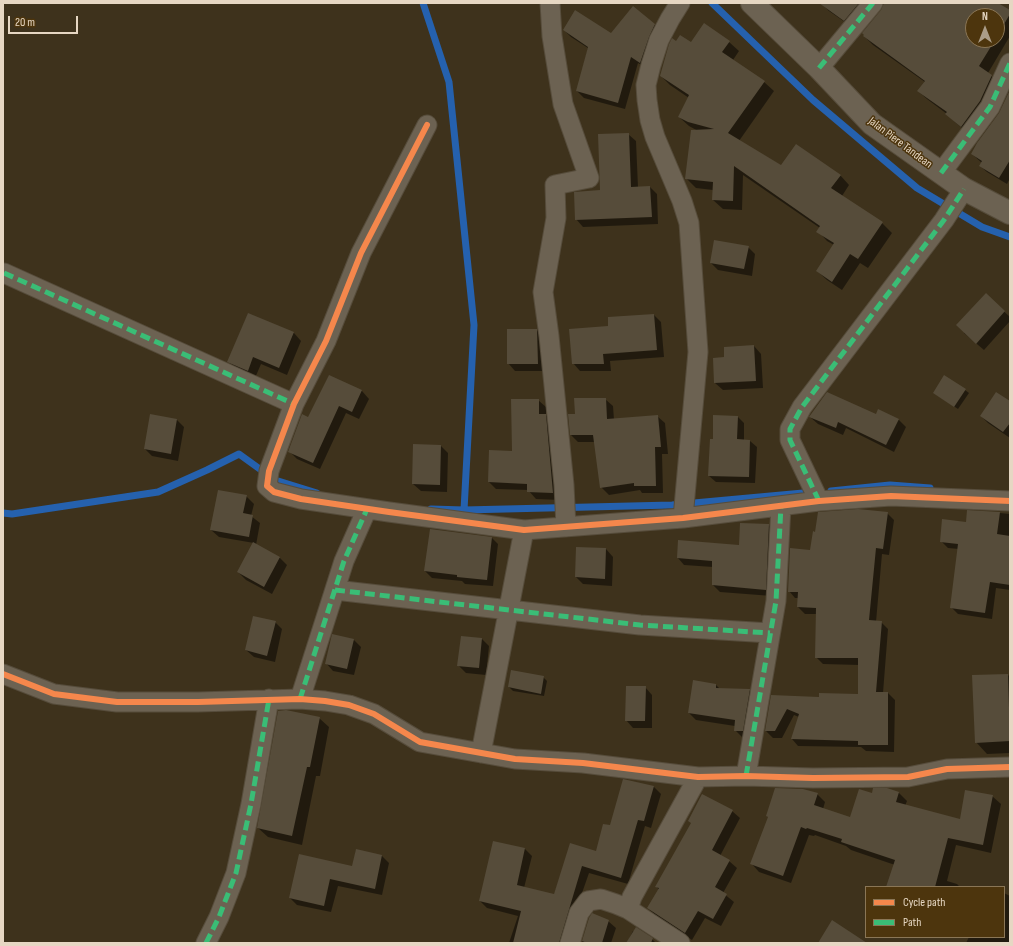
<!DOCTYPE html>
<html>
<head>
<meta charset="utf-8">
<style>
	body { margin:0 }
	#map { position:relative; width:1013px; height:946px; overflow:hidden; background:#3e321c; font-family:"Sofia Sans Condensed",sans-serif }
	canvas { display:block }
	.frame { position:absolute; inset:0; border:4px solid #e6d7c3; pointer-events:none }
	.legend { position:absolute; left:865px; top:886px; width:140px; height:52px; box-sizing:border-box; background:#4d350d; border:1px solid #8a7656; margin:0; padding:5px 7px; list-style:none; font-size:12px; color:#e6d7c3 }
	.legend li { display:flex; align-items:center; gap:8px; height:20px }
	.legend b { width:20px; border:1px solid #8a7656 }
	.north { position:absolute; left:965px; top:8px; width:40px; height:40px; box-sizing:border-box; background:#4d350d; border:1px solid #8a7656; border-radius:50%; rotate:0deg; font-size:11px; font-weight:700; line-height:16px; text-align:center; color:#e6d7c3 }
	.north::after { content:''; display:block; margin:auto; width:14px; height:18px; background:#ab9d89; clip-path:polygon(50% 0,100% 100%,50% 72%,0 100%) }
	.scale { position:absolute; left:8px; top:16px; width:70px; height:18px; box-sizing:border-box; border:2px solid #e6d7c3; border-top:0; padding-left:5px; font-size:12px; line-height:14px; white-space:nowrap; color:#e6d7c3; -webkit-text-stroke:3px #4d350d; paint-order:stroke }
</style>
</head>
<body>
<div id="map">
<canvas width="1013" height="946"></canvas>
<div class="frame"></div>
<ul class="legend">
<li><b style="height:5px;background:#f5874c"></b>Cycle path</li>
<li><b style="height:5px;background:#3abd76"></b>Path</li>
</ul>
<div class="north">N</div>
<div class="scale">20 m</div>
</div>
<script>
const c = document.querySelector('canvas').getContext('2d');
c.lineJoin = 'round';
function fill(path, color) {
  c.fillStyle = color;
  c.fill(path, 'evenodd');
}
function poly(rows) {
  const path = new Path2D();
  for (const r of rows) {
    path.moveTo(r[0], r[1]);
    for (let i = 2; i < r.length; i += 2) path.lineTo(r[i], r[i + 1]);
  }
  return path;
}
function trace(path, color, width, dash) {
  c.strokeStyle = color;
  c.lineWidth = width;
  c.lineCap = dash ? 'butt' : 'round';
  c.setLineDash(dash || []);
  c.stroke(path);
}
function write(font, color, halo, rows, align = 'center') {
  c.font = font + ' "Sofia Sans Condensed",sans-serif';
  c.lineWidth = 3;
  c.setLineDash([]);
  c.textBaseline = 'middle';
  c.strokeStyle = halo;
  c.fillStyle = color;
  for (const [text, x, y, turn = 0] of rows) {
    c.save();
    c.translate(x, y);
    c.rotate((+turn || 0) * Math.PI / 180);
    c.textAlign = isNaN(turn) ? turn : align;
    if (halo) c.strokeText(text, 0, 0);
    c.fillText(text, 0, 0);
    c.restore();
  }
}
const shadow = poly([
	[823,3,873,3,852,27,829,11,822,4],
	[892,3,996,3,1010,11,1010,36,988,73,1000,84,970,135,955,122,947,114,927,99,918,91,925,82,873,45,864,36],
	[973,16,997,16,997,40,973,40],
	[654,25,662,32,648,69,638,63,625,109,584,98,577,91,588,48,571,37,564,30,611,34],
	[729,42,739,51,733,60,764,82,774,91,739,141,782,166,840,175,849,185,842,196,882,223,892,233,868,268,860,263,842,290,827,280,817,271,834,245,827,241,818,231,820,228,743,175,742,210,723,209,713,200,713,190,696,188,686,178,698,131,689,126,679,117,689,98,670,85,661,76,676,43,691,44],
	[1010,92,1010,178,1007,184,987,172,980,166,982,163,972,154,1000,114],
	[628,134,636,141,638,187,650,187,657,194,658,224,583,227,576,219,602,191],
	[748,247,755,254,752,276,718,270,711,263],
	[986,295,1010,317,1010,321,984,350,964,333],
	[248,314,294,333,301,341,287,375,261,364,255,378,236,369,228,361],
	[654,315,661,322,664,357,610,361,611,371,580,371,573,363,609,327],
	[537,330,544,338,545,371,515,371,508,363],
	[754,346,761,354,763,388,723,390,715,383,725,358],
	[329,376,362,391,369,399,359,419,346,413,320,469,297,459,289,451,309,418],
	[965,390,969,393,958,409,934,393],
	[605,399,613,406,614,420,657,416,665,423,668,454,662,454,663,493,642,493,640,490,609,495,601,487,595,442,578,442,571,435,576,415],
	[538,400,546,407,546,415,553,422,560,500,536,499,528,490,496,489,489,482,513,452],
	[1010,402,1010,438,988,423,981,416],
	[879,411,899,420,906,427,894,452,846,428,843,435,818,424,810,417,877,415],
	[151,415,177,420,184,427,178,461,152,456,145,449],
	[738,417,744,423,744,440,750,441,757,447,755,483,716,482,709,476,714,440],
	[441,446,448,453,447,492,421,491,413,484],
	[246,496,254,504,251,516,260,523,256,545,280,558,287,565,272,594,246,580,238,572,254,543,219,537,211,530],
	[887,513,894,520,889,555,882,554,876,622,881,622,888,629,883,693,888,693,895,700,894,752,866,751,861,747,798,746,792,739,799,717,794,715,782,738,773,738,766,731,772,696,820,698,859,695,859,665,823,664,816,657,817,614,805,614,798,607,798,598,795,598,789,591,811,551],
	[1000,513,1010,514,1010,590,996,588,992,619,958,614,951,607,959,549,948,548,941,541,966,523],
	[769,525,775,532,772,596,720,592,713,585,713,567,684,565,678,558,740,546],
	[492,538,498,544,493,586,465,584,462,581,432,578,425,571],
	[577,548,606,549,613,557,612,586,583,584,576,577],
	[275,622,282,629,275,662,254,657,246,650],
	[482,639,489,646,486,675,466,673,459,666],
	[354,640,361,647,354,675,333,671,326,663],
	[1008,675,1010,677,1010,753,987,754,976,742],
	[543,677,547,681,544,696,513,691,509,687],
	[716,685,720,689,749,690,757,697,750,738,743,738,735,730,735,726,696,720,689,713],
	[645,687,652,695,652,728,633,728,626,720],
	[319,718,329,727,320,776,316,776,302,845,268,837,258,828],
	[653,786,661,794,651,828,645,826,628,884,589,873,582,893,578,912,568,943,509,943,518,916,487,908,480,901,494,842,525,849,532,856,524,888,554,895,571,844,596,852,610,827],
	[899,793,907,801,905,806,960,820,992,796,1001,804,991,853,956,845,947,881,957,884,960,887,887,887,895,865,851,850,846,846,815,835,814,836,809,835,791,883,759,872,751,863,769,818,767,816,817,794,825,802,823,809,850,818,873,794],
	[732,811,740,818,720,856,729,861,737,868,723,893,734,902,721,926,705,918,692,940,655,915,648,908,659,890,657,887,692,824],
	[356,850,382,856,389,863,382,895,338,886,331,912,297,905,290,898,353,867],
	[1004,893,1010,896,1010,943,966,943,969,937,1004,937],
	[590,918,608,921,616,928,611,943,582,943],
	[633,931,652,939,656,943,627,943]
]);
const stream = poly([
	[423,3,449,82,474,325,464,510],
	[712,3,813,100,917,188,982,227,1010,237],
	[831,491,890,485,930,488],
	[431,509,464,510,672,505,814,492],
	[3,513,12,514,158,492,207,470,239,454,275,480,317,493]
]);
const building = poly([
	[819,3,859,3,844,21],
	[884,3,998,3,1010,10,1010,14,997,36,997,16,973,16,973,40,995,40,979,66,992,75,980,101,961,127,945,114,947,112,917,91,925,81,863,36,864,35,862,33,881,10],
	[633,6,655,24,649,37,640,63,631,57,618,103,576,91,588,47,563,30,575,10,611,33],
	[704,23,730,41,722,52,765,81,728,133,781,165,796,144,841,175,831,188,883,222,858,259,850,254,832,282,816,271,834,243,816,232,820,226,734,166,733,201,712,200,713,182,685,179,691,130,714,129,688,122,678,117,689,95,660,76,669,44,672,38,676,41,680,35,691,42],
	[1010,90,1010,160,999,178,979,166,982,161,971,154,977,143,999,113],
	[629,133,631,187,650,186,652,217,575,220,574,192,600,190,598,134],
	[714,240,749,246,744,269,710,263],
	[986,293,1005,311,976,344,956,325],
	[248,313,294,332,279,368,253,357,248,371,227,362],
	[654,314,657,350,603,354,604,364,572,364,569,329,608,326,608,317],
	[507,329,537,329,538,364,507,364],
	[754,345,756,381,714,383,713,358,724,357,724,347],
	[329,375,362,390,352,412,339,406,313,463,288,452,302,414,308,417],
	[944,375,966,389,954,407,933,393],
	[827,392,876,414,878,409,899,419,886,445,838,422,836,428,809,417],
	[996,392,1010,401,1010,423,1003,432,980,416],
	[574,398,606,398,607,419,658,415,661,447,655,447,656,486,634,486,634,483,600,488,593,435,570,435,568,414,575,414],
	[511,399,539,399,539,414,546,414,553,493,527,492,527,484,488,482,489,450,512,451],
	[150,414,177,419,171,454,144,449],
	[713,415,738,416,737,439,750,440,749,477,708,476,710,439,713,439],
	[413,444,441,445,440,485,412,484],
	[218,490,247,495,243,513,253,515,249,537,210,530],
	[858,509,888,512,883,549,876,548,869,620,882,621,876,692,888,692,888,745,858,745,858,741,791,739,799,714,787,709,775,731,765,731,771,695,819,697,819,693,858,694,858,658,815,658,816,608,797,607,798,592,788,592,790,548,810,550,813,531,815,532,818,512],
	[967,510,1000,512,997,534,1010,536,1010,585,990,582,985,613,950,608,958,544,940,542,942,519,966,522],
	[740,523,769,524,766,590,712,585,712,561,677,558,678,540,739,545],
	[430,529,492,537,487,580,457,577,457,575,424,571],
	[253,542,280,557,264,587,237,572],
	[576,547,606,548,605,579,575,577],
	[253,616,276,621,267,656,245,650],
	[332,634,354,639,347,669,325,664],
	[461,636,482,638,479,668,457,666],
	[511,670,544,676,541,694,508,687],
	[1008,674,1010,741,975,743,972,675],
	[693,680,716,684,716,688,750,689,743,731,734,731,735,720,688,713],
	[626,686,646,686,645,721,625,721],
	[286,710,320,717,310,767,307,767,292,836,257,828,278,711],
	[623,779,654,786,644,821,638,820,621,878,582,866,559,943,513,943,521,911,479,901,493,841,525,848,517,885,554,894,570,843,596,851,603,824,610,825],
	[775,788,803,789,818,793,814,805,850,817,859,789,872,793,873,788,887,788,899,792,896,802,960,819,965,790,993,795,983,845,948,838,935,887,886,887,895,860,841,842,842,839,807,828,806,829,801,827,783,876,750,864,768,817,766,816],
	[702,794,733,810,712,850,730,860,715,887,727,894,713,919,698,911,685,933,647,908,659,888,655,887,691,823,688,821],
	[356,849,382,855,375,889,330,879,324,906,289,898,299,854,352,866],
	[592,913,609,920,602,943,587,943,582,941,589,918],
	[832,920,867,943,818,943],
	[636,927,653,938,651,943,626,943]
]);
const minor = poly([
	[550,3,552,36,563,104,589,178,555,185,556,218,543,292,549,336,564,485,566,527],
	[680,3,670,19,659,40,651,65,646,85,647,100,650,120,655,137,682,201,689,223,698,352,683,518],
	[819,68,873,3],
	[427,125,361,253,326,341,294,404,269,471,267,486,274,492,301,499,389,512,524,530,683,518,819,501,891,496,1010,501],
	[941,173,990,107,1010,63],
	[4,273,294,404],
	[819,501,790,440,790,429,802,407,944,220,964,189],
	[335,590,640,625,770,633],
	[3,674,54,694,117,702,198,702,300,699,325,701,349,705,374,714,420,742,515,759,583,763,698,777,746,776,813,778,908,777,947,769,1010,767],
	[300,699,344,561,367,509],
	[481,753,524,530],
	[746,776,776,601,781,506],
	[206,943,219,917,236,873,251,804,269,699],
	[570,943,579,913,588,901,601,899,616,904,628,909],
	[680,943,628,909,632,897,698,777]
]);
const tertiary = poly([
	[752,3,819,68,872,124,964,189,1010,213]
]);
const quiet = poly([
	[819,68,873,3],
	[941,173,990,107,1010,63],
	[4,273,294,404,296,400],
	[819,501,790,440,790,429,802,407,944,220,964,189],
	[335,590,640,625,770,633],
	[300,699,344,561,367,509],
	[746,776,776,601,781,506],
	[206,943,219,917,236,873,251,804,269,699]
]);
const cycleway = poly([
	[427,125,361,253,326,341,294,404,269,471,267,486,274,492,301,499,389,512,524,530,683,518,819,501,891,496,1010,501],
	[3,674,54,694,117,702,198,702,300,699,325,701,349,705,374,714,420,742,515,759,583,763,698,777,746,776,813,778,908,777,947,769,1010,767]
]);
const streetNames = [
	["Jalan Piere Tandean",900,143,37]
];
fill(shadow, '#0007');
trace(stream, '#2561ae', 7);
fill(building, '#564c3a');
trace(minor, '#564c3b', 21);
trace(tertiary, '#564c3b', 24);
trace(minor, '#6c6252', 19);
trace(tertiary, '#6c6252', 22);
trace(quiet, '#3abd76', 5, [10, 5]);
trace(cycleway, '#f5874c', 6);
write('12px', '#e6d7c3', '#4d350d', streetNames);
</script>
</body>
</html>
